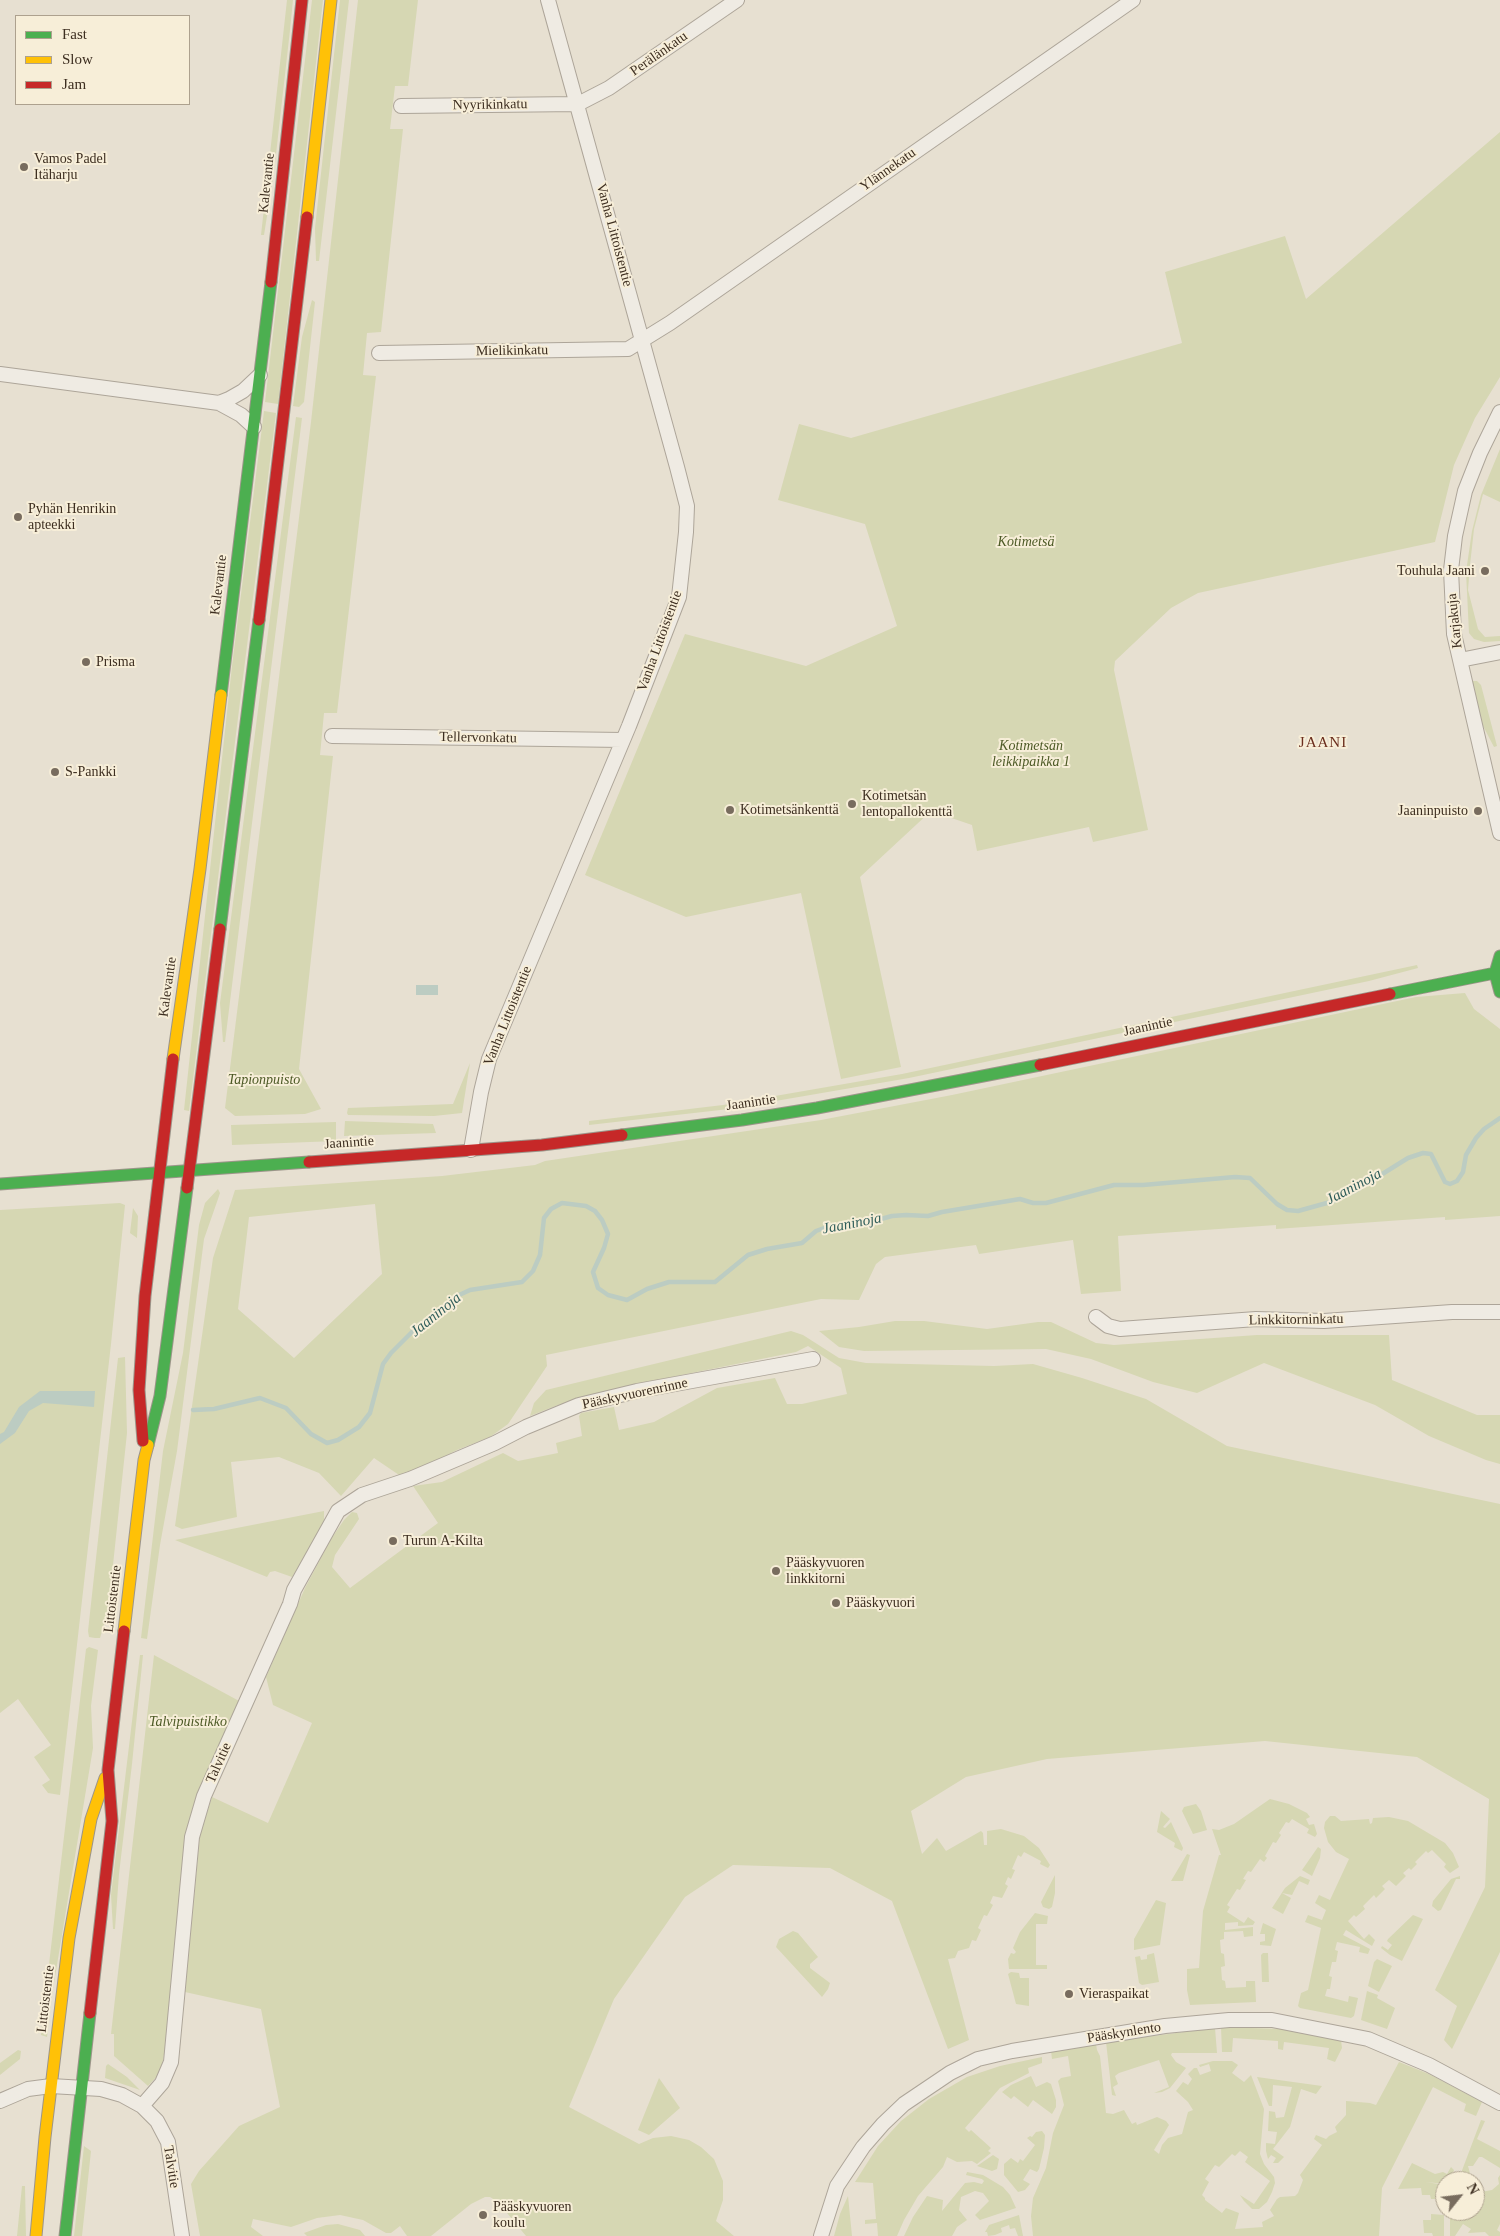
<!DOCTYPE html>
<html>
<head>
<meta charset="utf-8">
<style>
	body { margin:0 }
	#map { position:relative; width:1500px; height:2236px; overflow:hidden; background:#e7e0d1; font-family:Georgia,serif }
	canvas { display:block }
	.legend { position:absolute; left:15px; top:15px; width:175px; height:90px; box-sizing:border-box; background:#f7eed8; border:1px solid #ada18e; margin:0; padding:6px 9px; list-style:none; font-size:15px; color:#3d2e20 }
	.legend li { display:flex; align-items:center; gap:10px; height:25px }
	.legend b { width:25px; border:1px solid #ada18e }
	.north { position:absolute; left:1435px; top:2171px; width:50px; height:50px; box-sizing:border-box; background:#f7eed8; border:1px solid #ada18e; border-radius:50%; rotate:61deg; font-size:14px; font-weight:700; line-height:20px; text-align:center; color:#3d2e20 }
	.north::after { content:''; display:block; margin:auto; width:18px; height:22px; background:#786c5e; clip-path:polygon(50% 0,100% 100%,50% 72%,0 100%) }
</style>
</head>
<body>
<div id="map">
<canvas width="1500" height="2236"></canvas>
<ul class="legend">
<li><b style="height:6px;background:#4caf50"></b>Fast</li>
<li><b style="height:6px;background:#ffc107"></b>Slow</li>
<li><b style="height:6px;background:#c62828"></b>Jam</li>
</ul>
<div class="north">N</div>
</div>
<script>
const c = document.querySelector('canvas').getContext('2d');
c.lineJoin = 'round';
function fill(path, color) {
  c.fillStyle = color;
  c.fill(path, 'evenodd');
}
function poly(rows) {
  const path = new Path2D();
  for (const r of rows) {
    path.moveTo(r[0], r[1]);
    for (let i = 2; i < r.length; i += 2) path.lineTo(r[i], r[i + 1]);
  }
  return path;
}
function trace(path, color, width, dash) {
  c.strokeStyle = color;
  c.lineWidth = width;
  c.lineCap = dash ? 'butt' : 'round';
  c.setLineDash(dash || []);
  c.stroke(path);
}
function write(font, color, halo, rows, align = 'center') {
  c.font = font + ' Georgia,serif';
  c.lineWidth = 4;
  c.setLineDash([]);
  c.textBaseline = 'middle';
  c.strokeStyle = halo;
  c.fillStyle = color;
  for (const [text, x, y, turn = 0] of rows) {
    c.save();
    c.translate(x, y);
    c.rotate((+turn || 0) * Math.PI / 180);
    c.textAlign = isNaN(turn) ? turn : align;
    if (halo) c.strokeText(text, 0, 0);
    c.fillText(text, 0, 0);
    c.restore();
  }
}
const green = poly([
	[287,0,293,0,290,30,274,172,264,235,261,235],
	[312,0,323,0,278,404,265,402],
	[340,0,349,0,319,261,316,261,315,228],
	[358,0,418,0,408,86,395,86,390,129,403,129,381,332,367,333,363,375,376,376,337,713,324,713,320,755,333,756,299,1069,321,1109,305,1114,235,1116,225,1108,311,422],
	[1500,132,1500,377,1475,418,1454,465,1435,542,1198,593,1171,608,1115,661,1114,670,1148,830,1093,842,1089,827,977,851,972,825,931,811,860,877,901,1067,841,1079,801,893,686,917,585,875,685,634,806,666,897,626,865,524,778,500,799,424,851,438,1182,343,1165,272,1285,236,1306,299],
	[312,300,315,302,304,402,299,407,293,406,302,337],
	[264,411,276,413,189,1111,184,1110,232,666],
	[296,417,302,418,225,1042,223,1042,220,1003],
	[1500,449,1500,502,1483,494,1474,529,1470,565,1468,590,1478,629,1485,637,1500,636,1500,641,1484,642,1474,639,1469,633,1466,572,1472,531,1481,495],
	[1472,681,1477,681,1481,685,1497,746,1494,747,1482,724],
	[1417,965,1418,968,1369,981,909,1078,729,1109,589,1125,589,1121,723,1105,902,1074],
	[1465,993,1474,1009,1500,1029,1500,1216,1445,1220,1445,1217,1276,1229,1276,1225,1118,1236,1121,1291,1081,1294,1073,1240,979,1254,976,1245,885,1257,876,1264,859,1300,821,1299,546,1355,547,1366,508,1424,490,1437,457,1450,406,1476,399,1475,374,1458,341,1496,319,1473,279,1457,231,1462,237,1517,182,1529,175,1526,213,1258,235,1190,442,1176,535,1165,545,1161,821,1120,952,1095,1416,997],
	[375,1204,382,1274,294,1358,238,1309,249,1217],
	[470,1063,462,1113,434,1116,348,1115,347,1113,348,1108,453,1104],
	[345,1121,433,1124,436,1133,344,1136],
	[336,1122,336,1141,232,1145,231,1125],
	[218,1189,220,1193,218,1199,204,1239,177,1451,160,1545,147,1639,141,1638,163,1451,183,1353,199,1225,205,1203],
	[120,1203,125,1205,111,1344,60,1795,48,1793,42,1785,50,1780,34,1757,51,1745,18,1699,0,1713,0,1210],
	[133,1208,138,1216,137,1238,130,1233],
	[895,1321,924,1321,987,1329,1038,1322,1051,1322,1096,1343,1114,1345,1257,1335,1389,1335,1392,1380,1477,1415,1500,1415,1500,1464,1486,1460,1429,1436,1375,1405,1264,1363,1197,1393,1153,1382,1091,1359,1046,1349,864,1351,839,1347,819,1331,859,1327],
	[791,1331,803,1335,839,1358,866,1363,994,1366,1033,1364,1082,1378,1146,1399,1227,1446,1500,1504,1500,1952,1452,2049,1444,2040,1457,2006,1435,1990,1485,1887,1489,1799,1417,1757,1265,1741,1047,1759,966,1777,911,1811,922,1854,937,1838,946,1851,981,1831,983,1833,984,1845,987,1845,987,1831,1001,1829,1024,1836,1039,1848,1050,1865,1048,1868,1040,1864,1041,1861,1024,1852,1021,1857,1018,1855,1012,1869,1015,1870,1011,1879,1008,1877,1005,1884,1008,1886,1002,1898,993,1896,990,1903,993,1905,987,1916,984,1915,978,1928,981,1930,976,1941,972,1940,969,1948,958,1951,955,1958,948,1959,969,2040,948,2049,892,1901,830,1868,733,1865,685,1897,614,1999,569,2107,639,2144,653,2138,671,2136,689,2140,701,2147,714,2159,723,2181,723,2200,716,2221,734,2236,526,2236,498,2202,490,2197,485,2197,471,2204,431,2236,407,2236,400,2226,391,2233,386,2233,363,2220,340,2215,317,2218,291,2227,253,2219,251,2227,263,2236,200,2236,191,2184,199,2171,239,2126,280,2107,261,2009,185,1992,200,1835,212,1797,268,1823,312,1723,273,1705,266,1677,305,1588,331,1539,344,1520,352,1512,357,1513,359,1519,335,1555,332,1567,350,1588,438,1523,413,1486,442,1482,503,1453,518,1461,558,1453,556,1443,582,1436,579,1416,581,1413,614,1407,619,1430,654,1422,717,1388,775,1378,787,1404,802,1404,847,1394,841,1368,808,1346,796,1352,637,1384,558,1405,530,1416,534,1403,546,1390],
	[125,1357,127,1433,108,1612,100,1638,95,1638,89,1637,88,1631,118,1358],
	[324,1511,324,1526,292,1577,275,1571,270,1572,267,1577,175,1540],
	[89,1647,98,1650,91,1706,93,1748,53,1989,47,2037,41,2035,42,2024,86,1649],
	[140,1655,143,1655,132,1764,119,1874,115,1929,113,1929,111,1895],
	[154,1655,241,1702,186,1837,170,2019,161,2072,148,2086,114,2056,114,2034,111,2034],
	[1270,1799,1289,1804,1307,1813,1310,1817,1306,1819,1309,1825,1314,1824,1317,1834,1315,1837,1307,1833,1309,1829,1292,1819,1289,1823,1286,1822,1279,1833,1281,1835,1276,1843,1273,1842,1265,1856,1267,1858,1264,1862,1260,1859,1251,1872,1248,1871,1243,1879,1246,1880,1240,1890,1237,1889,1227,1905,1230,1907,1227,1912,1244,1923,1248,1917,1255,1922,1253,1925,1238,1926,1238,1922,1225,1923,1225,1930,1253,1927,1253,1936,1244,1937,1243,1931,1224,1932,1224,1939,1220,1940,1221,1953,1224,1954,1225,1966,1221,1967,1222,1980,1225,1981,1226,1988,1246,1987,1246,1981,1255,1981,1256,2002,1190,2005,1187,1990,1187,1969,1199,1968,1203,1911,1219,1855,1221,1855,1212,1829,1219,1830,1234,1824],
	[1196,1804,1201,1811,1207,1830,1193,1834,1182,1811,1184,1807],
	[1161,1811,1170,1819,1163,1827,1165,1828,1171,1822,1183,1848,1182,1851,1174,1847,1175,1843,1157,1832],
	[1330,1816,1335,1816,1341,1821,1369,1819,1370,1824,1372,1823,1373,1818,1389,1817,1408,1821,1445,1843,1453,1853,1459,1867,1450,1873,1444,1867,1446,1864,1432,1850,1428,1853,1426,1851,1415,1862,1417,1864,1411,1870,1409,1868,1403,1873,1406,1876,1396,1886,1389,1880,1382,1886,1385,1889,1376,1898,1374,1895,1363,1906,1365,1909,1356,1917,1354,1915,1348,1921,1364,1939,1369,1934,1375,1940,1372,1946,1346,1930,1343,1935,1370,1949,1368,1954,1359,1952,1360,1947,1337,1942,1335,1950,1338,1951,1336,1962,1332,1962,1329,1976,1332,1977,1330,1989,1327,1989,1325,1996,1348,2002,1349,1996,1358,1998,1354,2016,1351,2018,1300,2008,1298,2006,1301,1993,1308,1990,1321,1928,1305,1922,1308,1915,1322,1920,1326,1910,1315,1903,1319,1895,1330,1900,1349,1859,1336,1852,1328,1842,1324,1828,1325,1822],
	[1318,1847,1321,1849,1320,1858,1312,1876,1302,1870],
	[1187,1854,1190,1855,1183,1881,1171,1881],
	[1055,1875,1055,1893,1052,1907,1049,1909,1043,1907,1041,1902],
	[1300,1876,1310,1880,1308,1885,1299,1881,1292,1895,1282,1893,1291,1898,1283,1914,1272,1908,1285,1888],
	[1460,1876,1460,1879,1456,1879,1441,1910,1438,1911,1432,1906,1433,1901,1451,1879],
	[1156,1900,1166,1903,1160,1945,1134,1950,1134,1939],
	[1035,1913,1048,1916,1047,1924,1036,1924,1036,1965,1047,1965,1047,1969,1009,1969,1008,1959,1011,1953,1014,1954,1016,1952,1013,1948,1020,1932],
	[1413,1915,1423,1919,1402,1961,1390,1955,1381,1948,1382,1946,1388,1950,1392,1945,1387,1941,1388,1939],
	[1263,1923,1276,1929,1271,1946,1260,1945,1260,1942,1265,1941,1265,1934,1260,1934],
	[793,1931,798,1933,818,1957,810,1964,810,1968,830,1983,828,1989,822,1997,776,1947,779,1939],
	[1154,1953,1159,1982,1142,1985,1139,1983,1135,1957,1140,1956,1141,1960,1147,1959,1147,1955],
	[1263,1953,1268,1953,1269,1982,1262,1982,1261,1955],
	[1377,1959,1392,1966,1379,1992,1368,1986,1374,1962],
	[1011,1972,1019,1973,1020,1978,1029,1978,1029,2006,1016,2004,1008,1974],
	[1367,1991,1378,1995,1377,1998,1395,2008,1387,2029,1361,2020],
	[1221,2027,1282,2029,1341,2040,1342,2048,1335,2062,1327,2059,1329,2048,1284,2042,1283,2050,1278,2049,1278,2041,1233,2038,1232,2052,1222,2052],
	[1215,2028,1217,2053,1172,2053,1171,2055,1176,2062,1186,2068,1170,2088,1162,2092,1154,2093,1169,2087,1159,2060,1119,2073,1115,2076,1118,2084,1113,2087,1116,2096,1112,2095,1106,2042],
	[1096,2044,1097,2050,1100,2056,1106,2113,1113,2114,1124,2110,1132,2124,1136,2122,1137,2125,1157,2117,1166,2121,1169,2125,1154,2150,1159,2154,1162,2145,1168,2138,1182,2134,1188,2112,1193,2110,1188,2102,1176,2091,1183,2082,1188,2085,1192,2079,1188,2074,1194,2068,1197,2068,1200,2075,1211,2071,1209,2064,1200,2067,1199,2065,1213,2061,1232,2061,1238,2065,1232,2073,1244,2082,1251,2075,1264,2109,1260,2154,1264,2164,1274,2177,1275,2183,1272,2192,1267,2202,1259,2209,1252,2209,1244,2201,1240,2195,1254,2204,1270,2181,1245,2162,1248,2157,1240,2151,1235,2156,1232,2154,1219,2167,1215,2165,1205,2179,1209,2182,1202,2195,1205,2198,1205,2200,1222,2213,1226,2208,1239,2213,1235,2229,1263,2227,1262,2222,1274,2216,1270,2210,1277,2199,1280,2197,1295,2196,1298,2193,1303,2180,1300,2175,1322,2145,1314,2139,1316,2135,1326,2139,1329,2136,1337,2132,1335,2127,1346,2115,1346,2101,1370,2103,1376,2105,1399,2062,1429,2074,1482,2102,1476,2116,1464,2111,1466,2104,1433,2087,1382,2188,1379,2236,1033,2236,1031,2216,1033,2198,1046,2168,1053,2133,1064,2105,1058,2081,1061,2078,1071,2076,1068,2056,1052,2059,1051,2051],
	[18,2050,21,2051,20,2059,0,2075,0,2063],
	[1042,2057,1042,2063,1028,2068,1029,2073,1000,2088,965,2128,969,2132,971,2130,991,2148,988,2151,991,2153,977,2164,972,2161,957,2162,947,2157,943,2167,918,2196,904,2220,897,2236,878,2236,877,2223,865,2224,865,2220,876,2219,873,2183,855,2182,878,2146,901,2121,929,2099,967,2077,1000,2066],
	[108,2064,127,2077,140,2090,105,2078,106,2066],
	[1031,2076,1036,2087,1047,2082,1051,2084,1056,2100,1056,2107,1052,2114,1033,2100,1028,2107,1014,2096,1011,2099,1002,2092,1011,2085],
	[1257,2077,1322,2086,1316,2094,1301,2089,1290,2127,1273,2149,1284,2157,1278,2163,1273,2163,1276,2158,1271,2155,1268,2159,1266,2151,1266,2143,1275,2144,1277,2132,1268,2131,1269,2111,1275,2112,1276,2118,1284,2117,1292,2087,1273,2085,1272,2106,1269,2106],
	[659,2078,680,2108,649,2135,638,2130],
	[1481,2120,1485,2121,1477,2139,1500,2151,1500,2168,1482,2157,1479,2157,1473,2166,1468,2166,1471,2177,1469,2181,1458,2181],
	[1042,2131,1045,2135,1044,2148,1039,2169,1037,2172,1030,2169,1023,2180,1030,2184,1025,2190,1018,2192,1004,2175,1004,2164,1011,2158,1018,2163,1020,2159,1023,2161,1035,2145,1027,2138,1030,2136,1032,2137,1036,2132],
	[84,2146,91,2151,82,2236,74,2236],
	[993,2155,999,2159,997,2169,992,2171,977,2166],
	[1412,2163,1435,2174,1443,2172,1447,2174,1451,2167,1454,2170,1451,2181,1445,2181,1445,2184,1426,2182,1445,2185,1444,2199,1431,2199,1430,2195,1422,2195,1421,2188,1398,2189],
	[967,2172,983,2175,1003,2187,1010,2195,1016,2208,980,2220,975,2215,989,2201,983,2193,975,2191,961,2197,959,2210,967,2220,957,2227,952,2236,904,2236,913,2217,927,2196,943,2200,942,2211,965,2183,974,2182,982,2184,984,2181,982,2179,966,2175],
	[1500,2175,1500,2224,1497,2230,1500,2232,1500,2236,1489,2236,1485,2232,1468,2233,1471,2229,1463,2224,1455,2236,1450,2236,1450,2211,1475,2211,1475,2193,1492,2190,1499,2184,1498,2178],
	[22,2186,25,2186,26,2236,17,2236],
	[848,2196,852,2236,834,2236,840,2214],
	[1431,2214,1444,2215,1444,2236,1433,2236,1432,2233,1424,2233,1423,2220,1431,2220],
	[1019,2215,1023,2236,1018,2236,1015,2228,1010,2229,1009,2225,1001,2228,1002,2232,995,2235,988,2236,987,2232,985,2232,989,2225],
	[338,2224,360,2230,365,2236,307,2236,304,2233,326,2225]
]);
const water = poly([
	[416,985,438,985,438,995,416,995],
	[40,1391,95,1391,94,1407,43,1403,29,1411,15,1433,0,1444,0,1434,4,1432,19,1407]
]);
const stream = poly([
	[193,1410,214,1409,260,1398,286,1408,311,1434,327,1443,338,1440,359,1427,370,1413,383,1364,391,1353,420,1324,442,1313,457,1296,470,1290,522,1282,533,1271,540,1255,544,1218,551,1209,562,1203,586,1206,595,1211,602,1220,608,1234,604,1248,593,1272,598,1288,608,1295,627,1300,647,1289,669,1282,715,1282,748,1255,767,1249,802,1243,816,1231,827,1227,859,1225,892,1216,906,1215,928,1216,942,1212,1020,1199,1033,1203,1046,1203,1114,1185,1143,1185,1235,1177,1250,1178,1277,1204,1287,1210,1298,1211,1334,1201,1355,1191,1408,1158,1423,1153,1431,1154,1445,1182,1450,1184,1457,1181,1463,1172,1466,1155,1476,1138,1484,1129,1500,1118]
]);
const street = poly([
	[401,106,578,104,609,88,737,0],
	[379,353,628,349,670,323,1133,0],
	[0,374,219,403,241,415,254,427],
	[219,403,229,399,243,391,260,375],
	[1500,412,1480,453,1465,491,1455,536,1451,570,1454,634,1500,833],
	[1460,660,1500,652],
	[332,736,623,740],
	[471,1150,481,1092,489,1059,629,726,679,597,686,532,687,506,677,467,548,0],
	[1096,1317,1108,1326,1120,1329,1256,1319,1324,1321,1452,1312,1500,1312],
	[0,2101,28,2089,51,2086,101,2089,122,2095,142,2106,157,2121,168,2142,182,2236],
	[142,2106,162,2083,171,2062,192,1837,204,1796,290,1604,294,1590,338,1511,362,1495,410,1479,495,1443,526,1427,579,1405,637,1391,813,1359],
	[821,2236,837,2186,863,2147,883,2124,904,2104,950,2073,978,2059,1012,2051,1165,2026,1229,2020,1272,2020,1368,2039,1429,2065,1500,2103]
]);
const fast = poly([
	[221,695,271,282],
	[220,929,259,620],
	[1500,956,1495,973,1500,992],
	[1390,994,1495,973],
	[622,1135,742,1120,817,1108,1040,1065],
	[0,1184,309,1162],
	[148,1445,160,1396,187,1188],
	[65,2236,90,2013]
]);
const slow = poly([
	[307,217,331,0],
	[173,1059,200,869,221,695],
	[124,1631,144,1460,148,1445],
	[36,2236,45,2137,69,1938,91,1819,105,1778]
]);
const jam = poly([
	[271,282,302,0],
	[259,620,307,217],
	[1040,1065,1390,994],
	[309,1162,542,1145,622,1135],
	[187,1188,220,929],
	[143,1441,139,1390,145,1296,173,1059],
	[90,2013,112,1821,108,1770,124,1631]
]);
const markers = [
	[24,167,5,"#786c5e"],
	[18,517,5,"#786c5e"],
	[1485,571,5,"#786c5e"],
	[86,662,5,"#786c5e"],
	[55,772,5,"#786c5e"],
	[852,804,5,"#786c5e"],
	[730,810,5,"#786c5e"],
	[1478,811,5,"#786c5e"],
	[393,1541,5,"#786c5e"],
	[776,1571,5,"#786c5e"],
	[836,1603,5,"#786c5e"],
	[1069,1994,5,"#786c5e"],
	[483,2215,5,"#786c5e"]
];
const streetNames = [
	["Perälänkatu",659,54,-35],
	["Nyyrikinkatu",490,105,-1],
	["Ylännekatu",888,170,-35],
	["Kalevantie",267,183,-84],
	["Vanha Littoistentie",614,235,75],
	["Mielikinkatu",512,351,-1],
	["Kalevantie",219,585,-83],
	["Karjakuja",1455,621,-96],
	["Vanha Littoistentie",660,641,-70],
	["Tellervonkatu",478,738,1],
	["Kalevantie",168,987,-82],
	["Vanha Littoistentie",508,1016,-68],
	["Jaanintie",1148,1027,-12],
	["Jaanintie",751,1103,-8],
	["Jaanintie",349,1143,-4],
	["Linkkitorninkatu",1296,1320,-1],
	["Pääskyvuorenrinne",635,1394,-12],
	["Littoistentie",113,1599,-83],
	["Talvitie",219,1763,-66],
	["Littoistentie",46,1999,-83],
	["Pääskynlento",1124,2033,-9],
	["Talvitie",171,2167,81]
];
const poiNames = [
	["Vamos Padel",34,159],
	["Itäharju",34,175],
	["Pyhän Henrikin",28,509],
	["apteekki",28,525],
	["Touhula Jaani",1475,571,"right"],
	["Prisma",96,662],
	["S-Pankki",65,772],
	["Kotimetsän",862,796],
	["lentopallokenttä",862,812],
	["Kotimetsänkenttä",740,810],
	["Jaaninpuisto",1468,811,"right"],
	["Turun A-Kilta",403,1541],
	["Pääskyvuoren",786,1563],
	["linkkitorni",786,1579],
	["Pääskyvuori",846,1603],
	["Vieraspaikat",1079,1994],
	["Pääskyvuoren",493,2207],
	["koulu",493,2223]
];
const parkNames = [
	["Kotimetsä",1026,542],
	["Kotimetsän",1031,746],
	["leikkipaikka 1",1031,762],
	["Tapionpuisto",264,1080],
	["Talvipuistikko",188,1722]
];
const neighbourhoodNames = [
	["JAANI",1323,743]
];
const waterNames = [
	["Jaaninoja",1354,1187,-28],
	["Jaaninoja",852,1224,-11],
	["Jaaninoja",436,1315,-39]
];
fill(green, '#d6d7b3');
fill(water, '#bcccc2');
trace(stream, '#bcccc2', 4.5);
trace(street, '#ada599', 16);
trace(fast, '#9c958a', 13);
trace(slow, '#9c958a', 13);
trace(jam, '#9c958a', 13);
trace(street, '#efebe3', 14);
trace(fast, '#4caf50', 11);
trace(slow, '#ffc107', 11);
trace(jam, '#c62828', 11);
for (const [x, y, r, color] of markers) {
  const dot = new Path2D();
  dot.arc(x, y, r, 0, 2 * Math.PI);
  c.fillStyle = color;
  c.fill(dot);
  trace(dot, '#f7eed8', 2);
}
write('14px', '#3d2e20', '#f7eed8', streetNames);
write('14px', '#3d2e20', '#f7eed8', poiNames, 'left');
write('italic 14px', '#4d5a26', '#f7eed8', parkNames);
c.letterSpacing = '1px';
write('15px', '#6b2e1e', '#f7eed8', neighbourhoodNames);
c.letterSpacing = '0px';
write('italic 15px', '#2f5d5a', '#f7eed8', waterNames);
</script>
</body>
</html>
